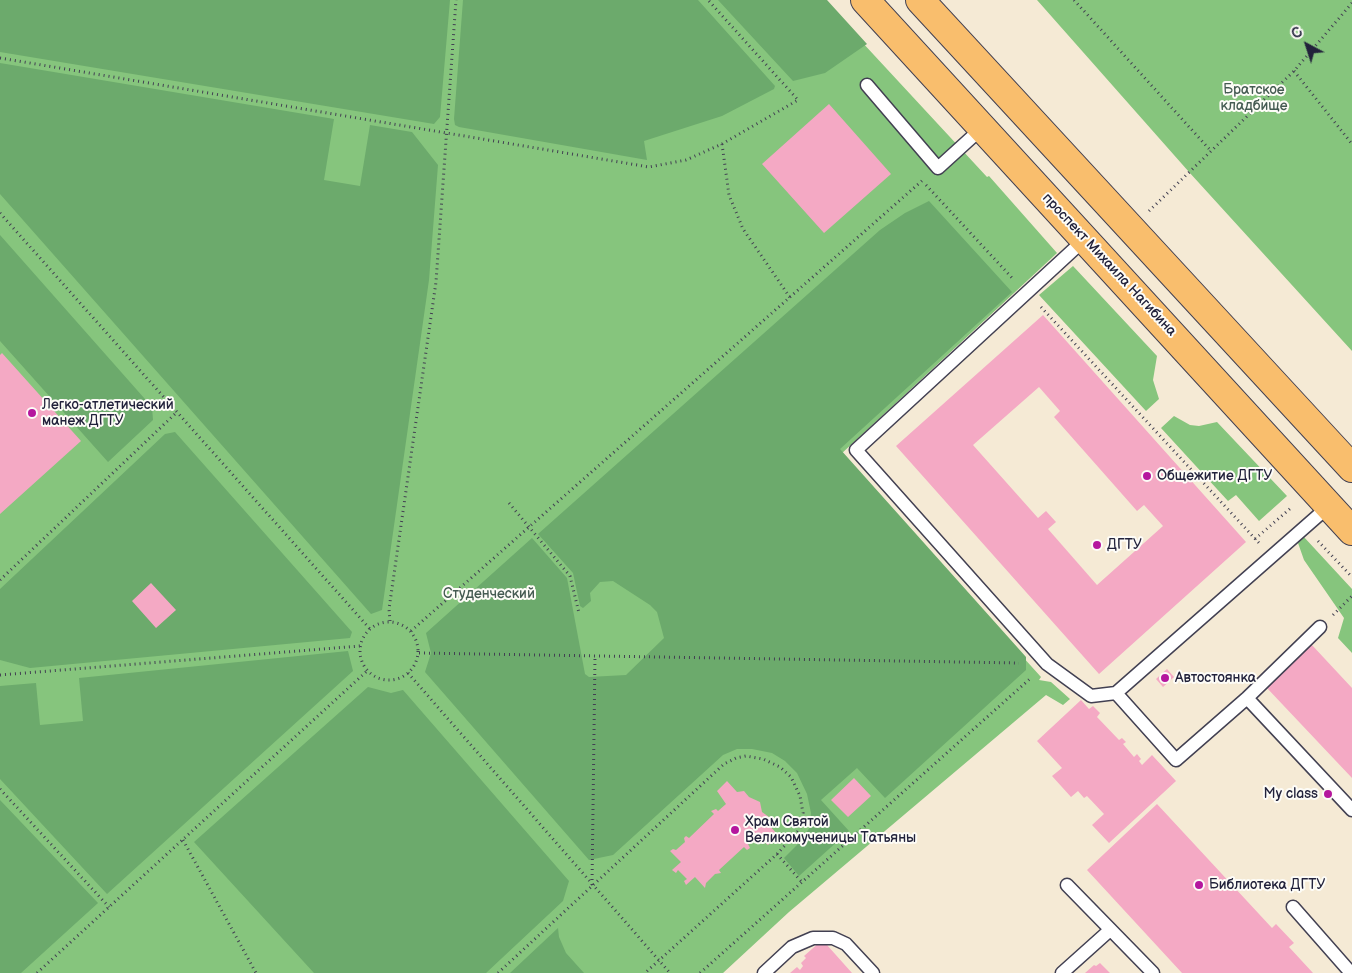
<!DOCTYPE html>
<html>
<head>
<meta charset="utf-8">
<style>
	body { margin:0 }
	#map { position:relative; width:1352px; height:973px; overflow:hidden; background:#f5ead5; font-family:"Balsamiq Sans",sans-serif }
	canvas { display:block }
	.north { position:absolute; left:1282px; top:20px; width:50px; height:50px; -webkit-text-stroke:4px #fdfcf7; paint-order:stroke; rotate:320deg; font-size:14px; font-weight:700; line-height:20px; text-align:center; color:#22223b }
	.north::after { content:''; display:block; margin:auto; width:18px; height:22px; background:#22223b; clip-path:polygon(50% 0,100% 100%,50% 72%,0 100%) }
</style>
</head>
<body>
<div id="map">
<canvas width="1352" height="973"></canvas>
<div class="north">С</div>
</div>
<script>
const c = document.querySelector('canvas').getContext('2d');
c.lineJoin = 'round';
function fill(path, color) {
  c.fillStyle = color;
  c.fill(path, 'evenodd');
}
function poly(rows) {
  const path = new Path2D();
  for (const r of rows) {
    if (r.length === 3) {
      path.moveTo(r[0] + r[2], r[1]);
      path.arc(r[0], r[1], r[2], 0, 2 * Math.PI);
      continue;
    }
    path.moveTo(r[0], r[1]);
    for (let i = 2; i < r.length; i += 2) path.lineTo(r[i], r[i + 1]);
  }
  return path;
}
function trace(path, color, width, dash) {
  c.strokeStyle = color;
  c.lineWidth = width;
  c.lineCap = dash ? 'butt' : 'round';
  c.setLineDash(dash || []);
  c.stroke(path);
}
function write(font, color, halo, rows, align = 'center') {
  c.font = font + ' "Balsamiq Sans",sans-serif';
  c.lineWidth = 4;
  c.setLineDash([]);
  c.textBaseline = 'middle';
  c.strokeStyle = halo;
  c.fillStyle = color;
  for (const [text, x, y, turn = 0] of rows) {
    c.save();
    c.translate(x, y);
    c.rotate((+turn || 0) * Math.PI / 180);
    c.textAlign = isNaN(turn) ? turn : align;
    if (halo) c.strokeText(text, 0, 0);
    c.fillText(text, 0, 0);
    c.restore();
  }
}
const green = poly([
	[0,0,823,0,987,177,989,176,1057,253,840,455,1041,677,1039,680,1051,682,1070,699,1063,705,1046,695,789,912,723,973,0,973],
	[1037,0,1352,0,1352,351,1189,172],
	[1073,266,1157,356,1153,380,1159,399,1146,411,1039,295],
	[1174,416,1190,425,1199,426,1217,422,1287,496,1259,521,1236,495,1228,501,1161,428],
	[1303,536,1352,589,1352,653,1338,638,1344,618,1304,560,1298,543]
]);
const forest = poly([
	[0,0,450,0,440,117,434,124,0,52],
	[463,0,698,0,775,86,774,89,722,116,644,141,647,160,459,127,455,125,454,119],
	[718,0,827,0,867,44,825,73,793,81],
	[0,63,334,119,324,180,360,186,370,125,412,132,438,165,429,280,382,610,371,614,0,194],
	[929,201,1012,292,840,449,1026,657,1026,670,885,798,857,768,821,800,849,831,799,876,784,858,800,842,810,827,811,813,807,794,797,773,785,761,772,753,752,749,737,749,723,755,613,855,589,860,425,672,431,653,426,633,532,538,567,578,585,674,589,677,626,675,664,638,657,612,650,605,613,581,600,582,590,593,591,601,583,608,580,606,573,573,538,534,880,230,905,213],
	[0,235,152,407,153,420,108,462,0,341],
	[175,432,352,632,350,638,30,668,0,660,0,589,165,434],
	[348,651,353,671,107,894,0,779,0,686,36,683,40,725,83,721,79,678],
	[368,687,391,693,403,690,569,881,563,901,486,973,314,973,194,842],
	[0,800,98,903,21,973,0,973],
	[558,928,559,937,566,953,584,973,510,973]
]);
const building = poly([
	[829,104,891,174,824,233,762,164],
	[1043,315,1246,542,1099,674,896,446],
	[1039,387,1060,411,1054,417,1137,511,1144,505,1163,526,1097,585,1048,529,1056,522,1046,511,1038,518,973,445],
	[2,353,81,441,0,514,0,355],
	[151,583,176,610,156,628,132,601],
	[1311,644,1352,688,1352,778,1266,687],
	[1167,669,1174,677,1163,687,1156,679],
	[1081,700,1089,709,1093,706,1100,713,1097,717,1119,740,1122,738,1126,742,1123,744,1134,757,1137,754,1141,759,1139,761,1142,765,1152,755,1176,781,1109,843,1092,825,1104,814,1087,796,1084,798,1078,791,1071,797,1052,776,1062,768,1037,741],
	[854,778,871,796,848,817,831,800],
	[727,781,737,792,744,791,749,797,760,802,762,812,769,817,768,824,778,835,768,845,756,836,748,844,750,848,747,850,744,847,719,870,721,873,715,874,706,883,705,888,695,877,686,885,684,881,687,879,678,870,676,873,672,870,681,862,670,851,673,849,676,850,685,842,684,838,686,836,689,838,714,814,711,811,716,809,718,811,726,804,717,791],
	[1157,804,1272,928,1276,924,1294,943,1289,947,1313,973,1182,973,1087,870],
	[821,941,827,945,852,973,790,973,797,967,800,970,803,966,801,963,806,958,804,956],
	[1100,963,1110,973,1085,973,1094,965,1096,966]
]);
const path = poly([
	[1074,0,1211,151],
	[0,58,649,167,686,160,722,144,798,100,708,0],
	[1294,71,1352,144],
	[722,144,729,195,743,229,791,299],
	[926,185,1014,280],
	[1149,211,1294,71,1352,3],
	[0,213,370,629],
	[1041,307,1259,543],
	[509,503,570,576,579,613],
	[1255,539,1292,507],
	[1318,541,1352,577],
	[0,580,176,413],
	[1333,615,1352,596],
	[390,621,389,609,436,282,456,0],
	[389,651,29],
	[411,631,924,179],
	[419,653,1019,663],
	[408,673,670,973],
	[0,675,360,646],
	[0,789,109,907],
	[183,840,256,973],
	[777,854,801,881],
	[592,885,595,656],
	[37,973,367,671],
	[498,973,724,764,736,758,746,756,763,759,780,767,791,777,800,796,803,813,800,829,777,854,645,973],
	[700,973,1032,677]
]);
const lane = poly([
	[867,85,938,168,982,128],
	[1085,239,856,450,1047,664,1091,696,1116,693,1329,506],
	[1116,693,1176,760,1247,698,1320,627],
	[1247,698,1352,810],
	[1067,885,1153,973],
	[1293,907,1351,973],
	[764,973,792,947,813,938,833,938,846,944,873,973],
	[1062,973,1110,930]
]);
const primary = poly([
	[865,0,1352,531],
	[920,0,1352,468]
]);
const markers = [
	[32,413,5,"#b5179e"],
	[1147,476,5,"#b5179e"],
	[1097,545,5,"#b5179e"],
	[1165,678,5,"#b5179e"],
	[1328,794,5,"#b5179e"],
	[735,830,5,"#b5179e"],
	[1199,885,5,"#b5179e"]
];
const parkNames = [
	["Братское",1254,90],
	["кладбище",1254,106],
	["Студенческий",489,594]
];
const streetNames = [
	["проспект Михаила Нагибина",1109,265,47]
];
const poiNames = [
	["Легко-атлетический",42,405],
	["манеж ДГТУ",42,421],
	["Общежитие ДГТУ",1157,476],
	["ДГТУ",1107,545],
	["Автостоянка",1175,678],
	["My class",1318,794,"right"],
	["Храм Святой",745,822],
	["Великомученицы Татьяны",745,838],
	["Библиотека ДГТУ",1209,885]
];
fill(green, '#86c57d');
fill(forest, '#6caa6c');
fill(building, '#f4a9c4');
trace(lane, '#424052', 15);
trace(primary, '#424052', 30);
trace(path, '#424052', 3, [1, 4]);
trace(lane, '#fff', 12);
trace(primary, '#f9be6d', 28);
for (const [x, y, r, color] of markers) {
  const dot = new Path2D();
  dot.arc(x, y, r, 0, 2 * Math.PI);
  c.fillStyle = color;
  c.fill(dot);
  trace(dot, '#fdfcf7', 2);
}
write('14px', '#455b52', '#fdfcf7', parkNames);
write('14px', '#22223b', '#fdfcf7', streetNames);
write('14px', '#22223b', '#fdfcf7', poiNames, 'left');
</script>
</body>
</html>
